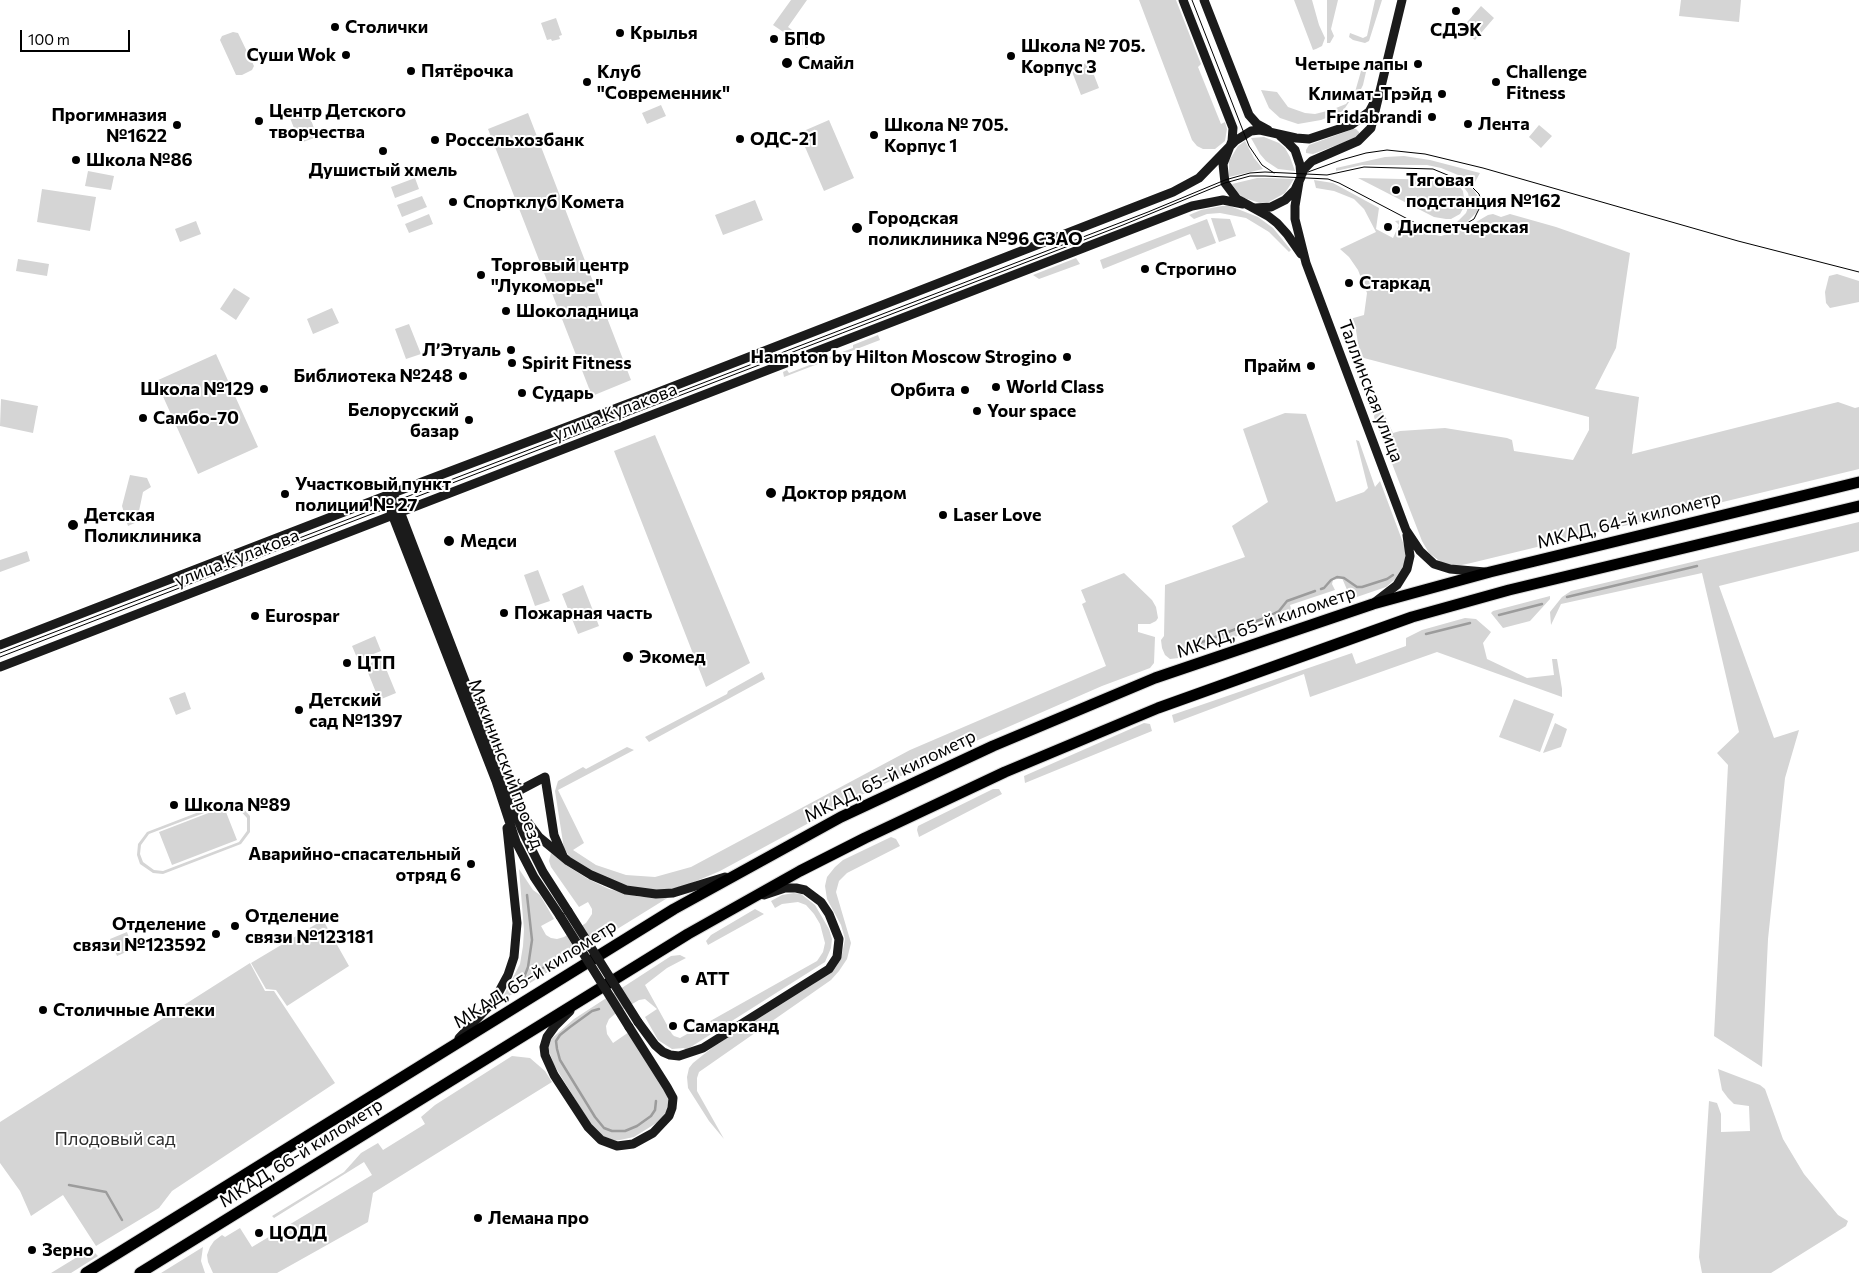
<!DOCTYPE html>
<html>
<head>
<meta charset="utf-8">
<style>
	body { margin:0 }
	#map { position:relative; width:1859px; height:1273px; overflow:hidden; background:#fff; font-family:Commissioner,sans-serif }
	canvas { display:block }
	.scale { position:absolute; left:20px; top:30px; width:110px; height:22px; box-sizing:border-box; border:2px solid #000; border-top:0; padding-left:6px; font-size:15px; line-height:18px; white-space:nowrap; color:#000; -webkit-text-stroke:4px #fff; paint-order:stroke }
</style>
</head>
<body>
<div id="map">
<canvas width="1859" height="1273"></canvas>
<div class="scale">100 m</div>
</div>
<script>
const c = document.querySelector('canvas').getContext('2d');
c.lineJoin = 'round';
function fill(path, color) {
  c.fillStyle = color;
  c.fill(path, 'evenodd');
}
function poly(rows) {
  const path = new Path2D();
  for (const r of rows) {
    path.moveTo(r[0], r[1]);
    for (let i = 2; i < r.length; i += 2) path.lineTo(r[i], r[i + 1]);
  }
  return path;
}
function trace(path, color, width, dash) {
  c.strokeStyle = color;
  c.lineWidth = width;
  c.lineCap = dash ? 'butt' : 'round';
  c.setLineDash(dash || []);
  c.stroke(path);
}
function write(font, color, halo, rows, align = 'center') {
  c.font = font + ' Commissioner,sans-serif';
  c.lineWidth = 4;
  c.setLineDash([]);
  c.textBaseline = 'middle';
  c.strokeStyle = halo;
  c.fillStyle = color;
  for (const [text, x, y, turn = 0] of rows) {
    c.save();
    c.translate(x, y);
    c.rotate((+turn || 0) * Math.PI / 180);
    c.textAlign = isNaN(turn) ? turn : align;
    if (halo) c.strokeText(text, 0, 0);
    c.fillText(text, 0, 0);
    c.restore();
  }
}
const green = poly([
	[791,0,807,0,788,27,810,43,807,48,773,25],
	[1139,0,1176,0,1201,64,1198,67,1221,124,1225,122,1227,129,1225,141,1215,149,1203,149,1197,146,1192,140],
	[1294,0,1312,0,1319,25,1325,38,1322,46,1316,49,1313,50],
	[1327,0,1338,0,1331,29,1334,36,1330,43,1327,43],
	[1375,0,1382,0,1369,41,1365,43,1353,40,1349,37,1350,33,1363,38,1367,36],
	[1681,0,1741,0,1739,22,1679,16],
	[1481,6,1494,18,1475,40,1462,28],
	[556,18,562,35,559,36,560,39,552,41,551,39,547,40,541,23],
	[233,32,238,33,254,66,252,70,242,75,236,75,220,40,222,36],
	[1089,62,1099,88,1081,95,1071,69],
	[1364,70,1366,72,1363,85,1356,99,1349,102,1343,111,1321,120,1298,124,1280,118,1269,108,1261,90,1277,92,1288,107,1305,113,1315,114,1331,110,1346,104,1355,92,1361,71],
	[661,105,666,116,647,124,642,113],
	[308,111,317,137,300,143,290,118],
	[528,113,631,380,592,396,488,129],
	[829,120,854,178,824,191,799,133],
	[1539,125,1552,136,1541,148,1529,137],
	[1353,129,1356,129,1359,132,1359,135,1356,138,1313,154,1306,153,1306,150,1309,145],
	[1264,137,1279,143,1285,148,1290,157,1295,171,1278,169,1266,161,1260,154,1251,138],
	[1245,141,1254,158,1263,169,1229,177,1229,161,1238,146],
	[1404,156,1430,160,1480,173,1475,182,1441,168,1427,165,1362,165,1336,171,1336,168,1385,157],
	[88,171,114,176,111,190,85,186],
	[415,178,419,189,395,198,391,187],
	[1257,178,1269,178,1294,179,1285,193,1269,202,1260,203,1244,198,1238,193,1232,184],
	[1358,178,1444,180,1459,186,1463,191,1465,205,1460,214,1451,219,1446,219,1434,217],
	[1314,180,1333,183,1379,208,1376,229,1393,238,1399,225,1395,221,1402,220,1425,233,1441,236,1464,229,1488,215,1493,214,1501,217,1510,214,1556,227,1630,253,1616,348,1595,389,1639,397,1632,454,1838,402,1855,408,1859,407,1859,469,1471,563,1457,566,1445,565,1429,553,1422,541,1374,417,1375,410,1381,407,1393,433,1400,431,1445,428,1507,438,1512,440,1514,451,1573,460,1589,430,1589,417,1360,357,1356,330,1350,319,1364,315,1367,293,1358,270,1349,257,1340,249,1376,232,1364,209,1354,199,1334,191,1316,188],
	[1459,181,1474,190,1477,195,1479,205,1477,212,1467,222,1456,223,1466,213,1470,202,1468,193],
	[42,189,96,197,90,231,37,222],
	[422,196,427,207,402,217,397,205],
	[755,200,763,220,723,235,715,215],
	[1222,206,1230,206,1258,217,1273,228,1291,250,1289,252,1269,232,1246,218,1220,213,1207,214,1194,219,1189,215,1201,210],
	[429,214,433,224,409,233,405,224],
	[1211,218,1230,219,1236,236,1219,242],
	[1207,219,1216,243,1197,250,1190,234,1103,269,1100,260],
	[196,221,201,234,180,242,175,229],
	[1076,258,1080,264,1039,279,1033,275],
	[18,259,49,264,47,276,16,271],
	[1837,274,1859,281,1859,302,1830,308,1826,303,1825,292,1829,276],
	[234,288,250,298,236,320,220,309],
	[332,308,339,323,313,334,307,319],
	[409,324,421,354,406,359,395,329],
	[878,335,880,340,784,377,783,372,787,370,789,373,820,361,819,358,822,356,824,359,853,348,853,345],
	[216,354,258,447,198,474,156,381],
	[1,399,38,406,33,433,0,426],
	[1285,413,1306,414,1336,502,1364,492,1368,488,1356,440,1359,441,1375,487,1380,481,1405,548,1405,565,1400,575,1386,587,1351,599,1342,578,1333,580,1332,584,1335,590,1290,605,1292,613,1275,622,1179,658,1170,659,1165,655,1162,648,1161,640,1164,636,1165,585,1245,557,1232,526,1268,502,1243,429],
	[655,435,750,663,706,687,614,451],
	[130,475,147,478,151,487,143,492,139,511,139,521,128,526,122,506],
	[1859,522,1859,551,1719,586,1774,738,1799,730,1785,778,1768,939,1762,1067,1714,1036,1728,765,1717,753,1739,732,1702,573,1561,604,1551,625,1550,612,1562,597,1571,591],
	[27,551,30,561,0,572,0,560],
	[538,570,550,601,535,606,524,575],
	[1124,573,1152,600,1156,607,1158,618,1156,621,1150,624,1138,624,1138,632,1155,637,1154,663,1150,668,1102,686,953,751,855,798,720,871,687,885,667,890,646,890,631,887,612,881,592,872,571,858,564,849,555,791,558,781,583,767,586,769,627,747,634,750,558,790,584,843,573,850,596,865,626,875,655,877,691,867,910,750,1106,666,1082,604,1086,602,1081,590],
	[583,585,599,626,578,634,562,594],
	[1550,596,1550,599,1530,621,1503,628,1491,613,1493,611],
	[1465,618,1476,619,1491,632,1483,643,1487,659,1527,678,1554,675,1552,659,1557,659,1562,689,1562,697,1437,652,1310,697,1304,674,1174,723,1172,715,1352,653,1356,664,1406,646,1406,638,1422,630],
	[375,636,381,651,358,660,352,646],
	[382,659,396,693,379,700,365,665],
	[762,672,765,679,649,742,645,737,727,694,728,691],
	[185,692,191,709,176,715,169,698],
	[1514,699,1554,714,1540,752,1499,737],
	[1144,723,1150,724,1152,731,1025,783,1024,776],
	[1555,723,1567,729,1561,747,1543,753],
	[993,789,999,789,1002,794,919,837,917,830,918,826],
	[225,802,240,805,250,816,250,832,241,844,163,874,153,873,140,864,137,855,138,844,147,832],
	[225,805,238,808,247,818,247,831,239,842,163,871,154,870,143,862,140,854,141,845,149,834],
	[224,807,237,840,172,865,159,832],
	[891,837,896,839,900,846,847,873,839,881,836,892,851,943,847,959,839,971,831,980,699,1072,697,1078,697,1091,724,1139,709,1121,688,1088,687,1077,689,1068,693,1063,713,1047,815,983,835,968,841,959,845,939,841,925,827,899,825,886,827,877,835,867,843,860],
	[551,853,566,865,588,879,609,889,640,897,669,897,501,1001,520,964,523,946,524,930,519,869,533,890,540,895,554,919,541,926,546,935,551,938,557,939,564,937,586,923,592,914,592,909,588,902,579,907,551,867,549,861],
	[794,893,801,894,815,905,829,929,832,939,831,948,825,962,686,1050,684,1048,672,1049,658,1040,645,1017,657,1009,645,999,639,1000,615,1014,609,1019,606,1026,607,1034,613,1043,629,1032,669,1098,669,1107,665,1114,658,1122,634,1137,615,1141,599,1134,593,1128,554,1065,548,1048,550,1040,574,1019,671,956,680,955,686,958,667,968,645,985,672,1034,674,1036,680,1038,817,961,823,952,825,943,820,924,814,914,806,905,798,902,782,904,775,908,771,901,782,895],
	[755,909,764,914,708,945,706,941,711,935],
	[323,920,349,966,287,1006,276,990,266,989,251,963],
	[127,932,133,949,117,956,110,939],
	[250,963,265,991,274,991,335,1083,172,1191,159,1208,96,1246,63,1195,31,1216,20,1191,0,1163,0,1122],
	[512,1056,530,1058,545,1071,552,1082,373,1193,368,1222,277,1273,213,1273,208,1262,207,1255,210,1247,214,1241,222,1235,225,1237,240,1228,252,1247,372,1175,364,1162,274,1218,272,1216,344,1172,361,1153,378,1143,383,1150,425,1124,421,1117,435,1105],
	[1718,1069,1760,1085,1765,1089,1783,1139,1804,1174,1838,1215,1848,1221,1846,1226,1771,1273,1702,1273,1699,1257,1709,1101,1717,1103,1721,1114,1721,1132,1750,1131,1749,1106,1734,1104,1728,1098,1722,1090],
	[203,1247,201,1261,205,1273,161,1273],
	[92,1250,98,1256,71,1273,51,1273,87,1251]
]);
const stream = poly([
	[1321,589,1324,588,1331,580,1337,577,1344,578,1357,587,1362,587,1387,579,1393,575],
	[1567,597,1697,566],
	[1499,615,1542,604],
	[1426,634,1470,623],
	[1184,649,1267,617,1279,611,1287,601,1315,591],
	[527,895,532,940,528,967,523,980,566,954],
	[599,1009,592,1011,570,1027,560,1035,556,1041,557,1049,560,1060,595,1117,604,1128,612,1131,625,1131,637,1126,651,1116,655,1110,656,1101],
	[69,1185,106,1192,122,1220]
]);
const secondary = poly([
	[1183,0,1233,128,1232,141,1223,164,1225,183,1237,199,1268,216,1277,223,1287,234,1301,254],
	[1204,0,1249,115,1257,124,1268,130],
	[1302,174,1304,169,1312,161,1358,141,1371,128,1402,0],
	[1299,182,1295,206,1295,219,1306,263,1406,530,1420,551,1434,564,1450,569,1485,572],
	[1255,208,1271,207,1285,200,1295,190,1301,177,1300,165,1295,150,1289,144,1280,136],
	[393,493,522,830,543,872,568,911],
	[385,496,496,781,516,842,534,877,560,916],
	[1375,602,1397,585,1407,569,1410,556,1407,535],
	[0,645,393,493,646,397,1173,192,1199,178,1235,141,1251,131,1260,130,1296,138,1309,139,1351,125,1369,112,1378,95],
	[0,667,1192,206,1223,200,1243,204],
	[505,798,545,777,554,835,563,856],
	[518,809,539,837,568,861,591,875,626,890,656,894,673,893,725,877],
	[570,1011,555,1026,547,1037,544,1047,545,1055,554,1075,588,1127,601,1140,617,1146,633,1144,653,1133,669,1116,672,1108,673,1098,667,1087,629,1027],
	[638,1022,655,1045,663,1052,670,1055,679,1056,703,1048,829,969,837,957,839,939,829,914,821,902,805,890,796,888,785,888,764,895],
	[459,1038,494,1001,508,975,514,957,517,923,507,828]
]);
const trunk = poly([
	[86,1273,674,909,841,817,993,746,1155,678,1373,604,1490,572,1859,482],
	[140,1273,688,934,800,871,865,838,1005,772,1158,708,1412,617,1509,590,1859,506]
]);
const tram = poly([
	[1192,0,1249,146,1262,165,1274,173],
	[1308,172,1341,160,1366,153,1387,150,1425,154,1483,168,1738,241,1859,272],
	[0,653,1148,212,1225,180,1250,173,1265,172,1327,175,1364,167,1433,169,1469,184,1479,194,1481,200,1480,207,1474,219,1462,226,1442,230,1421,226,1339,183,1328,179,1265,176,1250,176,1225,183,1123,225,0,657]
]);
const secondaryBridge = poly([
	[568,911,638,1022],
	[560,916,629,1027]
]);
const markers = [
	[1456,11,5,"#000"],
	[335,27,5,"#000"],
	[620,33,5,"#000"],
	[774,39,5,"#000"],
	[346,55,5,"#000"],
	[1011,56,5,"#000"],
	[787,63,6,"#000"],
	[1418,64,5,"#000"],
	[411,71,5,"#000"],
	[587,82,5,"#000"],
	[1496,82,5,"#000"],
	[1442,94,5,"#000"],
	[1432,117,5,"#000"],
	[259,121,5,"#000"],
	[1468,124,5,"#000"],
	[177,125,5,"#000"],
	[874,135,5,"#000"],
	[740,139,5,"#000"],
	[435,140,5,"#000"],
	[383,151,5,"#000"],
	[76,160,5,"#000"],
	[1396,190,5,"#000"],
	[453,202,5,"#000"],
	[1388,227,5,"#000"],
	[857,228,6,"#000"],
	[1145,269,5,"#000"],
	[481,275,5,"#000"],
	[1349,283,5,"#000"],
	[506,311,5,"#000"],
	[511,350,5,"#000"],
	[1067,357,5,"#000"],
	[512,363,5,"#000"],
	[1311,366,5,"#000"],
	[463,376,5,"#000"],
	[996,387,5,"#000"],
	[264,389,5,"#000"],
	[965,390,5,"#000"],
	[522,393,5,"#000"],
	[977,411,5,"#000"],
	[143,418,5,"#000"],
	[469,420,5,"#000"],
	[771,493,6,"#000"],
	[285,494,5,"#000"],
	[943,515,5,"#000"],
	[73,525,6,"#000"],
	[449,541,6,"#000"],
	[504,613,5,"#000"],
	[255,616,5,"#000"],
	[628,657,6,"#000"],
	[347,663,5,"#000"],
	[299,710,5,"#000"],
	[174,805,5,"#000"],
	[471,864,5,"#000"],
	[235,926,5,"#000"],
	[216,934,5,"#000"],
	[685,979,5,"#000"],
	[43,1010,5,"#000"],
	[673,1026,5,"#000"],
	[478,1218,5,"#000"],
	[259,1233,5,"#000"],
	[32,1250,5,"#000"]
];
const poiNames = [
	["Столички",345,27],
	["СДЭК",1456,30,"center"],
	["Крылья",630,33],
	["БПФ",784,39],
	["Школа № 705.",1021,46],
	["Корпус 3",1021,67],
	["Суши Wok",336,55,"right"],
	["Смайл",798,63],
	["Четыре лапы",1408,64,"right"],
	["Пятёрочка",421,71],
	["Клуб",597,72],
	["\"Современник\"",597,93],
	["Challenge",1506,72],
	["Fitness",1506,93],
	["Климат-Трэйд",1432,94,"right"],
	["Центр Детского",269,111],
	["творчества",269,132],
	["Прогимназия",167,115,"right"],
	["№1622",167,136,"right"],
	["Fridabrandi",1422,117,"right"],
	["Лента",1478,124],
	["Школа № 705.",884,125],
	["Корпус 1",884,146],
	["ОДС-21",750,139],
	["Россельхозбанк",445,140],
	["Школа №86",86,160],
	["Душистый хмель",383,170,"center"],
	["Тяговая",1406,180],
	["подстанция №162",1406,201],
	["Спортклуб Комета",463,202],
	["Городская",868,218],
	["поликлиника №96 СЗАО",868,239],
	["Диспетчерская",1398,227],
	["Торговый центр",491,265],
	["\"Лукоморье\"",491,286],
	["Строгино",1155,269],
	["Старкад",1359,283],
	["Шоколадница",516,311],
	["Л’Этуаль",501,350,"right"],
	["Hampton by Hilton Moscow Strogino",1057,357,"right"],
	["Spirit Fitness",522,363],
	["Прайм",1301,366,"right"],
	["Библиотека №248",453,376,"right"],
	["World Class",1006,387],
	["Школа №129",254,389,"right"],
	["Орбита",955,390,"right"],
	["Сударь",532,393],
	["Белорусский",459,410,"right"],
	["базар",459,431,"right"],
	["Your space",987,411],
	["Самбо-70",153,418],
	["Участковый пункт",295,484],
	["полиции № 27",295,505],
	["Доктор рядом",782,493],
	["Детская",84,515],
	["Поликлиника",84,536],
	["Laser Love",953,515],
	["Медси",460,541],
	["Пожарная часть",514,613],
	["Eurospar",265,616],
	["Экомед",639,657],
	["ЦТП",357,663],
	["Детский",309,700],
	["сад №1397",309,721],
	["Школа №89",184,805],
	["Аварийно-спасательный",461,854,"right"],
	["отряд 6",461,875,"right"],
	["Отделение",245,916],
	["связи №123181",245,937],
	["Отделение",206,924,"right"],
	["связи №123592",206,945,"right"],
	["АТТ",695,979],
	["Столичные Аптеки",53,1010],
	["Самарканд",683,1026],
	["Лемана про",488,1218],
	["ЦОДД",269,1233],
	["Зерно",42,1250]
];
const streetNames = [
	["Таллинская улица",1371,391,69],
	["улица Кулакова",615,412,-21],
	["МКАД, 64-й километр",1629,520,-14],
	["улица Кулакова",237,558,-21],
	["МКАД, 65-й километр",1266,622,-19],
	["Мякининский проезд",506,764,69],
	["МКАД, 65-й километр",890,776,-26],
	["МКАД, 65-й километр",535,974,-32],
	["МКАД, 66-й километр",301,1153,-32]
];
const parkNames = [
	["Плодовый сад",115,1139]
];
fill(green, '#d5d5d5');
trace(stream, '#9c9c9c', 2.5);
trace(trunk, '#dbdbdb', 13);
trace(secondary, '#1b1b1b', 9);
trace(trunk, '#000', 11);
trace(tram, '#000', 1);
trace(secondaryBridge, '#1b1b1b', 9);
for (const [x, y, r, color] of markers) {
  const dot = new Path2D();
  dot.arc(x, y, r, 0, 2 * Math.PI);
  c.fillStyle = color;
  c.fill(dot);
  trace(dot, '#fff', 2);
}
write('bold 18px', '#000', '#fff', poiNames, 'left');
write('18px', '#000', '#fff', streetNames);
write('18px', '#2c2c2c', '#fff', parkNames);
</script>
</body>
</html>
